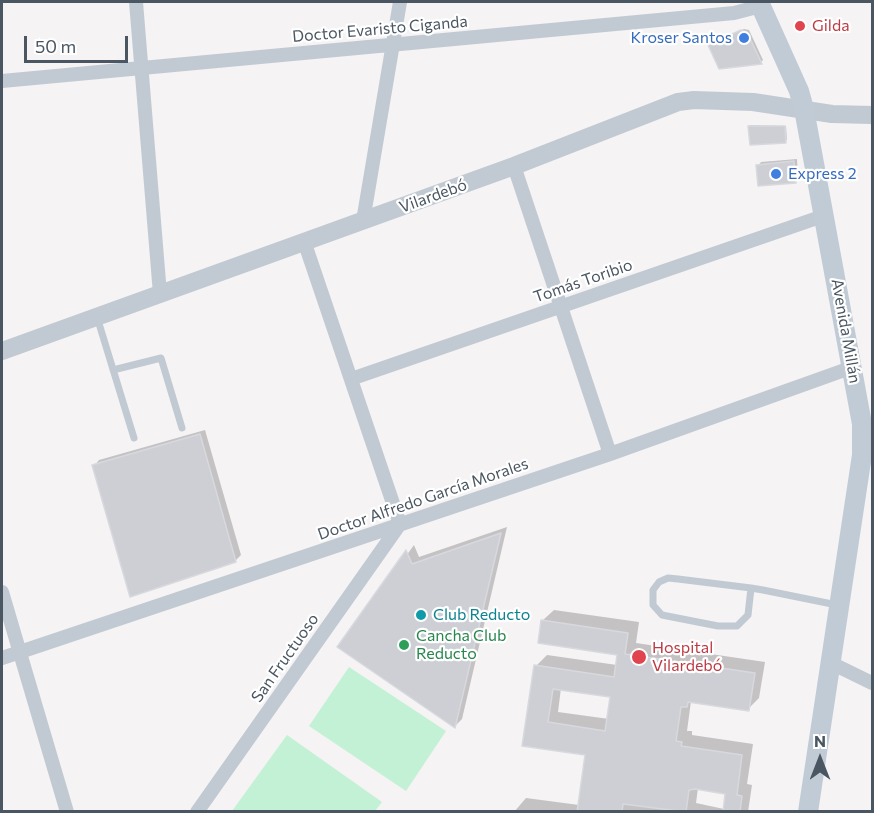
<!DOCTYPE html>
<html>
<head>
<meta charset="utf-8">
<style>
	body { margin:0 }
	#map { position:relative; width:874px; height:813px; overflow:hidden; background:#f5f3f3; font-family:Commissioner,sans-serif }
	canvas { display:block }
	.frame { position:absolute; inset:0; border:3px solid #4a5661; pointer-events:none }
	.north { position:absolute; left:790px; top:729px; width:60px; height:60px; -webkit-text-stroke:4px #fff; paint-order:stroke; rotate:0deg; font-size:16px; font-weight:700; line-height:24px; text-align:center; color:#4a5661 }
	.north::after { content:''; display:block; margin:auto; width:21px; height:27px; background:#4a5661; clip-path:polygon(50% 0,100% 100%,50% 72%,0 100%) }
	.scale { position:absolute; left:24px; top:36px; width:104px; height:27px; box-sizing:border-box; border:3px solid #4a5661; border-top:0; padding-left:8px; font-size:18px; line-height:21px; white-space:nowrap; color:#4a5661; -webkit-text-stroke:4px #fff; paint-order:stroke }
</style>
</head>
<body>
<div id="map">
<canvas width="874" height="813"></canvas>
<div class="frame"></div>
<div class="north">N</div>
<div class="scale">50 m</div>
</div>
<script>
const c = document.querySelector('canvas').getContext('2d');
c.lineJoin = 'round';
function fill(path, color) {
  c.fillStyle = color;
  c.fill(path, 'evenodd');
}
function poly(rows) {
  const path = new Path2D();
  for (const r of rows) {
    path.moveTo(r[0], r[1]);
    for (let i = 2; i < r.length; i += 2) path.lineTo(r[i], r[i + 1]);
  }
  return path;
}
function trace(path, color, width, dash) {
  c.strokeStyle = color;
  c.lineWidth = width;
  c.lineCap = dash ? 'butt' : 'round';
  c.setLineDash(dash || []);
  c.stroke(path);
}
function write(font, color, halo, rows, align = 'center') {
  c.font = font + ' Commissioner,sans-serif';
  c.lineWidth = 4.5;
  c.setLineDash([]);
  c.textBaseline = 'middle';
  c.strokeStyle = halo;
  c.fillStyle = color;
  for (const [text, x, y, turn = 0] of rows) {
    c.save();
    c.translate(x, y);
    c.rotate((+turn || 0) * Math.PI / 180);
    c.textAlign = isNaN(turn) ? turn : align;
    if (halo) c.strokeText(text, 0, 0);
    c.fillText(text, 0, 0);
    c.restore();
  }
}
const green = poly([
	[349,667,446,731,406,791,309,726],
	[287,735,382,802,375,811,232,811]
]);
const shadow = poly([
	[744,29,749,30,763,60,761,62,711,44],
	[751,125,786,126,787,140,749,126],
	[797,159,798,178,795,181,758,166,761,162],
	[205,430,241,555,236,560,131,595,94,466,99,460],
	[507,527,462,719,455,726,340,647,414,545,419,557],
	[554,610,639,622,636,643,765,662,759,698,748,709,691,701,687,731,692,731,692,735,753,744,747,784,752,785,748,812,514,812,526,798,579,805,587,754,524,745,536,666,547,655,617,665,619,653,542,621],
	[561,688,612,696,609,719,558,712],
	[698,788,727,792,724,809,696,803]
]);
const building = poly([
	[741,30,747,32,762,64,719,69,708,45,741,30],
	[748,126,785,126,786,143,750,145,748,126],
	[794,161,796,183,758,186,756,165,794,161],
	[200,434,236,562,130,597,92,465,200,434],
	[501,533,455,728,337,647,406,550,412,564,501,533],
	[541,620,628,633,625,654,755,673,749,711,688,702,687,707,681,707,676,741,682,742,681,746,742,755,737,795,742,796,740,812,723,812,725,794,695,789,689,790,686,812,623,804,622,812,577,812,585,755,522,746,534,665,614,677,617,655,538,643,541,620],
	[553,689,610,697,605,731,548,722,553,689]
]);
const service = poly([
	[97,317,134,438],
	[113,370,161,358,182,428],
	[751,588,748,615,737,626,718,626,662,615,653,605,653,590,659,582,668,578,678,579,751,588,763,590,837,605]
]);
const minor = poly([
	[136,2,160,294],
	[2,81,734,13,761,6],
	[514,166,610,454],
	[363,221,400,2],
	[351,379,826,215],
	[2,592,67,812],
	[2,658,610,454,853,367],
	[831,663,872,683],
	[197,812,400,524,304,241]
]);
const tertiary = poly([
	[2,351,514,166,678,102,694,100,753,102,832,114,872,115]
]);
const secondary = poly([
	[759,2,799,91,804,109,862,424,862,455,808,812]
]);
const markers = [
	[800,26,6,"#e0444e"],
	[744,38,6,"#3f7fe0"],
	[776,174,6,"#3f7fe0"],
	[421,615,6,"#0f9aa8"],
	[404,645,6,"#2e9e5b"],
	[639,657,8,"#e0444e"]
];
const healthNames = [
	["Gilda",812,26],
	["Hospital",652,648],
	["Vilardebó",652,666]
];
const streetNames = [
	["Doctor Evaristo Ciganda",380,29,-5],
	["Vilardebó",433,196,-20],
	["Tomás Toribio",583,281,-19],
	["Avenida Millán",846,331,80],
	["Doctor Alfredo García Morales",423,499,-19],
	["San Fructuoso",285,658,-55]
];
const shopNames = [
	["Kroser Santos",732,38],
	["Express 2",788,174,"left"]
];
const cultureNames = [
	["Club Reducto",433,615]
];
const leisureNames = [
	["Cancha Club",416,636],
	["Reducto",416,654]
];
fill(green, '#c3f1d5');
fill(shadow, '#0003');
fill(building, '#cdcfd5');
trace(building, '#d7d9de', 1.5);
trace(service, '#c1cad2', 7);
trace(minor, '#c1cad2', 14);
trace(tertiary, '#c1cad2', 18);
trace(secondary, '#c1cbd6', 20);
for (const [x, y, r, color] of markers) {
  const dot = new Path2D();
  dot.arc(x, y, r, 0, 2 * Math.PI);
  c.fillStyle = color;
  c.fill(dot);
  trace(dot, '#fff', 2);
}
write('16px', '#be3a42', '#fff', healthNames, 'left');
write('16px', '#4a5661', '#fff', streetNames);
write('16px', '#366cbe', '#fff', shopNames, 'right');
write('16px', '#0d838f', '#fff', cultureNames, 'left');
write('16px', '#27864d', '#fff', leisureNames, 'left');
</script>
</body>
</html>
